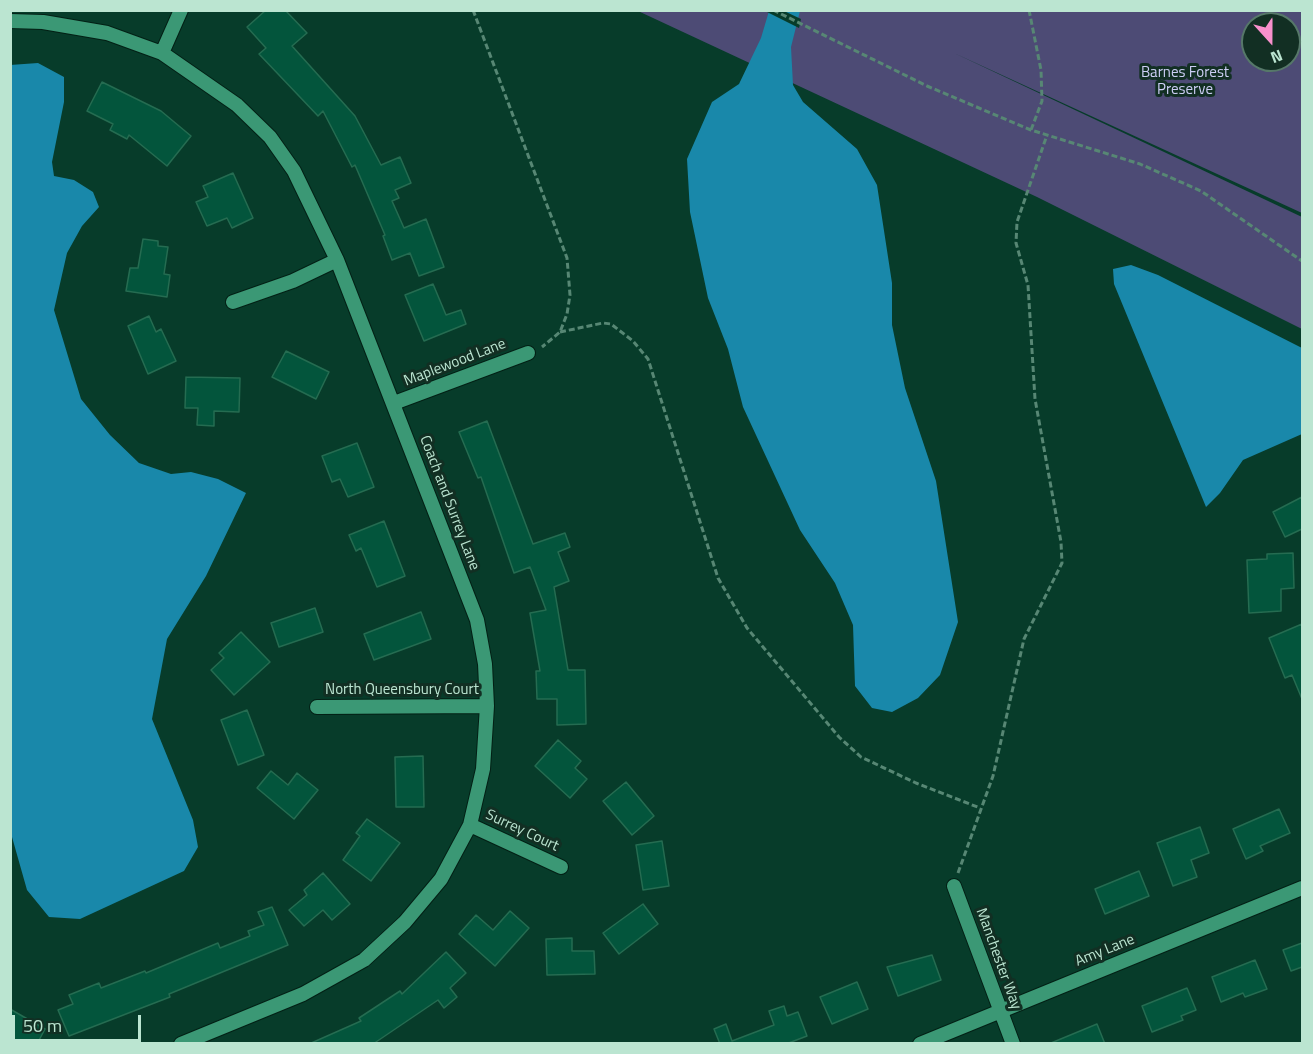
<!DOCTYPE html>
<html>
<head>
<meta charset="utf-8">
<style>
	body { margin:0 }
	#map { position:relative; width:1313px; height:1054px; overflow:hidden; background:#073c2a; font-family:"Titillium Web",sans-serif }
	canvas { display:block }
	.frame { position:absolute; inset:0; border:12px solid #bbe5d1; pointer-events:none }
	.north { position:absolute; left:1241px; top:12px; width:60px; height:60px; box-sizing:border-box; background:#122f23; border:2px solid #567869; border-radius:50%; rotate:159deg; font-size:16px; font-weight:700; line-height:24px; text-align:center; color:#bbe5d1 }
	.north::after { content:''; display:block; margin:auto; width:21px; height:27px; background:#f890cc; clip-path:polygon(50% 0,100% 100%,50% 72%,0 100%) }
	.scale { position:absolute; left:12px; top:1015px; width:129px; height:27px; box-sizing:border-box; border:3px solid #bbe5d1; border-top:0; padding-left:8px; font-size:18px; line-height:21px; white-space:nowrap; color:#bbe5d1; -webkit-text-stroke:4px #122f23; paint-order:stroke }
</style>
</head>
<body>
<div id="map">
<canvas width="1313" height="1054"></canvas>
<div class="frame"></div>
<div class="north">N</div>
<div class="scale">50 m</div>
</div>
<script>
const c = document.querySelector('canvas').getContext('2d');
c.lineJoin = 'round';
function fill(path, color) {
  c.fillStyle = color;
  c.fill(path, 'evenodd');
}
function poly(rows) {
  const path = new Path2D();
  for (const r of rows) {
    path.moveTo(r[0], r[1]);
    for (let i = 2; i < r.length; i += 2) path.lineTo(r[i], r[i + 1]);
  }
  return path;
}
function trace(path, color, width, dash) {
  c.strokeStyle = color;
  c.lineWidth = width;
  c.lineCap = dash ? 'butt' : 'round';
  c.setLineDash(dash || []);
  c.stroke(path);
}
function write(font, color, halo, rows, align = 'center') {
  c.font = font + ' "Titillium Web",sans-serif';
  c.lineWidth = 6;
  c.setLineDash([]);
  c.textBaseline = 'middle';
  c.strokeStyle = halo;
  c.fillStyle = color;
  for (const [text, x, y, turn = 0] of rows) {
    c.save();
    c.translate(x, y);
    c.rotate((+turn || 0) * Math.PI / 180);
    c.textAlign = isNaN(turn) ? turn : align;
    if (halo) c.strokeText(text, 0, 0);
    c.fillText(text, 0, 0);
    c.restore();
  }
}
const green = poly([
	[638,11,1302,11,1302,213,954,53,1302,217,1302,329,1037,197],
	[1253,24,1289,24,1289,60,1253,60]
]);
const water = poly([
	[769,11,800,11,791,47,793,85,803,102,857,149,877,185,892,283,892,325,905,388,936,481,958,622,940,675,918,698,892,712,872,708,855,686,853,625,835,583,800,530,743,407,728,349,708,298,690,212,687,159,712,102,739,84,761,38],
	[38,63,64,77,64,102,52,162,54,176,74,180,93,192,99,207,82,226,67,253,54,310,81,399,110,435,139,463,171,474,191,472,218,479,246,493,206,576,167,639,152,719,193,820,198,847,184,871,80,919,49,917,27,890,12,837,10,65],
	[1131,265,1158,275,1302,348,1302,434,1243,460,1220,493,1206,507,1114,284,1113,269]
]);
const pier = poly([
	[765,11,784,11,801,19,799,28]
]);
const building = poly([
	[266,10,285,10,307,33,292,46,355,116,381,165,400,157,411,183,395,190,399,198,392,201,404,228,426,219,444,267,419,276,410,253,392,260,383,236,385,235,355,165,352,167,323,111,318,116,259,54,266,48,247,27,266,10],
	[102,82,161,111,191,136,167,166,129,135,127,139,110,130,113,124,87,111,102,82],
	[233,173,253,218,232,228,227,218,207,226,196,202,208,197,203,186,233,173],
	[143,239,158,241,158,246,168,247,164,274,170,275,167,297,126,291,130,268,138,268,143,239],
	[433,284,446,315,461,310,466,324,424,341,405,295,433,284],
	[149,316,156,332,161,329,176,361,148,374,128,326,149,316],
	[286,351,329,372,316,399,272,377,286,351],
	[186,377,240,378,239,412,214,411,214,426,197,425,198,408,185,408,186,377],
	[487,421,533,544,565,533,570,547,558,552,569,581,554,587,568,670,585,670,586,724,557,725,557,699,537,699,536,671,540,671,530,613,546,610,530,567,514,573,481,477,478,478,459,432,487,421],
	[357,443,374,487,348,497,340,479,332,482,322,456,357,443],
	[1302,497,1302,529,1285,537,1273,512,1302,497],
	[384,521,405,576,377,587,361,548,356,551,349,535,384,521],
	[1293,553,1294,588,1281,589,1281,611,1249,613,1247,560,1267,559,1267,554,1293,553],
	[315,608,323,632,279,647,271,623,315,608],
	[421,612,431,639,374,660,364,634,421,612],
	[1302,624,1302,699,1292,675,1285,678,1269,638,1302,624],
	[241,632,270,662,234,695,211,670,224,658,219,653,241,632],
	[247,710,264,755,238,765,221,720,247,710],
	[558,740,581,761,575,768,587,779,570,798,535,766,558,740],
	[423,756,424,807,396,807,395,757,423,756],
	[271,771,288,785,297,773,318,790,294,819,257,788,271,771],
	[626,782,654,816,632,835,603,801,626,782],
	[1279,809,1290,833,1260,846,1263,851,1246,859,1233,829,1279,809],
	[367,819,400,843,371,881,343,860,360,836,356,833,367,819],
	[1200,827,1209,853,1191,860,1197,877,1173,886,1157,843,1200,827],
	[662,841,669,886,643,890,636,845,662,841],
	[1139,871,1149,896,1105,914,1095,889,1139,871],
	[323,873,350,904,332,920,323,910,304,926,289,910,307,895,304,890,323,873],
	[643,904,658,924,619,954,603,933,643,904],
	[272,907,288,945,169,994,170,997,69,1036,58,1010,73,1004,69,995,99,983,101,988,145,971,146,973,218,943,220,948,250,936,248,931,264,925,258,912,272,907],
	[510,911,529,928,495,966,459,934,476,915,493,930,510,911],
	[572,938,572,951,594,951,595,974,547,975,546,939,572,938],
	[1302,943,1302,967,1291,971,1283,950,1302,943],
	[446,952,466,973,450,988,457,997,444,1008,438,1000,373,1044,309,1044,361,1021,359,1018,400,991,402,994,446,952],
	[932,955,941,980,898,996,887,967,932,955],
	[1255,960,1267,989,1245,997,1243,993,1221,1002,1212,977,1255,960],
	[857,982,868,1009,832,1024,820,997,857,982],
	[1187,988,1196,1010,1181,1016,1183,1020,1152,1032,1142,1006,1187,988],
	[784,1006,787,1016,798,1012,807,1036,786,1044,720,1044,714,1029,726,1024,732,1041,774,1025,769,1011,784,1006],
	[10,1009,45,1029,37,1044,10,1044,10,1009],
	[1097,1024,1105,1044,1051,1044,1051,1043,1097,1024]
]);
const path = poly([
	[473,10,567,258,570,295,567,314,560,332,542,347],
	[773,10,927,86,1031,130,1140,164,1201,191,1302,261],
	[1029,10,1041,70,1042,101,1031,130],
	[560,332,603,323,611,324,633,341,648,359,718,578,747,628,839,737,861,757,916,783,980,808],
	[958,873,993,776,1024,639,1062,563,1061,542,1035,399,1028,285,1016,243,1017,222,1047,135]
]);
const street = poly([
	[10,21,43,22,107,33,162,53,237,105,270,137,294,171,337,260,477,620,485,664,487,706,483,769,470,825,441,879,405,922,364,960,303,994,181,1044],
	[162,53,181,10],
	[233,302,293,281,337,260],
	[394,403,528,353],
	[317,707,487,706],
	[470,825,561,867],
	[954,886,1013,1044],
	[920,1044,1302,888]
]);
const parkNames = [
	["Barnes Forest",1185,73],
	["Preserve",1185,90]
];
const streetNames = [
	["Maplewood Lane",455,363,-21],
	["Coach and Surrey Lane",449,503,69],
	["North Queensbury Court",402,690],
	["Surrey Court",522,831,25],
	["Amy Lane",1105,951,-22],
	["Manchester Way",998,959,70]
];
fill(green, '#4d4b75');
fill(water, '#1988aa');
fill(pier, '#073c2a');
fill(building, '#03553c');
trace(building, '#256c51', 1.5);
trace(street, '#032015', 16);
trace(path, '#578774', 3, [6, 3]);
trace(street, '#3b9875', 14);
write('15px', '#cdcef5', '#122f23', parkNames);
write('15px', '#bbe5d1', '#122f23', streetNames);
</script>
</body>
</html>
